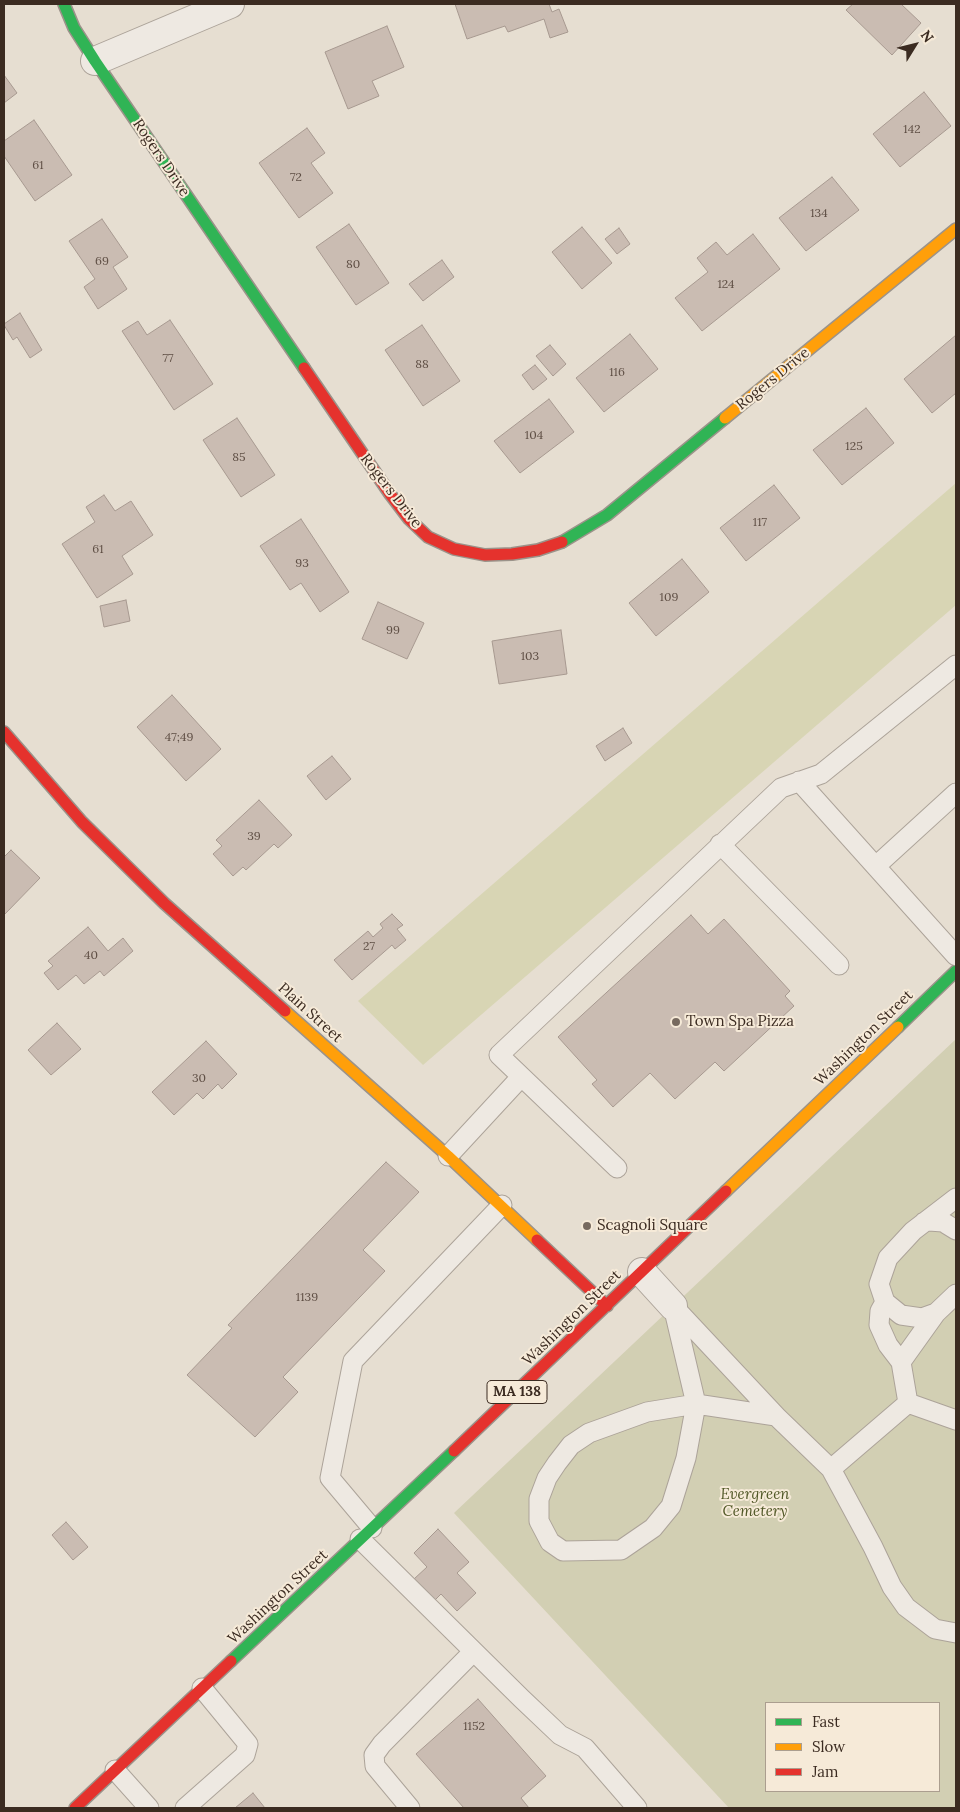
<!DOCTYPE html>
<html>
<head>
<meta charset="utf-8">
<style>
	body { margin:0 }
	#map { position:relative; width:960px; height:1812px; overflow:hidden; background:#e6ded1; font-family:Lora,serif }
	canvas { display:block }
	.frame { position:absolute; inset:0; border:5px solid #3b2b21; pointer-events:none }
	.legend { position:absolute; left:765px; top:1702px; width:175px; height:90px; box-sizing:border-box; background:#f6ead8; border:1px solid #ab9e8f; margin:0; padding:6px 9px; list-style:none; font-size:15px; color:#3b2b21 }
	.legend li { display:flex; align-items:center; gap:10px; height:25px }
	.legend b { width:25px; border:1px solid #ab9e8f }
	.north { position:absolute; left:890px; top:20px; width:50px; height:50px; -webkit-text-stroke:4px #f6ead8; paint-order:stroke; rotate:54deg; font-size:14px; font-weight:700; line-height:20px; text-align:center; color:#3b2b21 }
	.north::after { content:''; display:block; margin:auto; width:18px; height:22px; background:#3b2b21; clip-path:polygon(50% 0,100% 100%,50% 72%,0 100%) }
</style>
</head>
<body>
<div id="map">
<canvas width="960" height="1812"></canvas>
<div class="frame"></div>
<ul class="legend">
<li><b style="height:6px;background:#30b455"></b>Fast</li>
<li><b style="height:6px;background:#ff9f0a"></b>Slow</li>
<li><b style="height:6px;background:#e5322d"></b>Jam</li>
</ul>
<div class="north">N</div>
</div>
<script>
const c = document.querySelector('canvas').getContext('2d');
c.lineJoin = 'round';
function fill(path, color) {
  c.fillStyle = color;
  c.fill(path, 'evenodd');
}
function poly(rows) {
  const path = new Path2D();
  for (const r of rows) {
    path.moveTo(r[0], r[1]);
    for (let i = 2; i < r.length; i += 2) path.lineTo(r[i], r[i + 1]);
  }
  return path;
}
function trace(path, color, width, dash) {
  c.strokeStyle = color;
  c.lineWidth = width;
  c.lineCap = dash ? 'butt' : 'round';
  c.setLineDash(dash || []);
  c.stroke(path);
}
function write(font, color, halo, rows, align = 'center') {
  c.font = font + ' Lora,serif';
  c.lineWidth = 4;
  c.setLineDash([]);
  c.textBaseline = 'middle';
  c.strokeStyle = halo;
  c.fillStyle = color;
  for (const [text, x, y, turn = 0] of rows) {
    c.save();
    c.translate(x, y);
    c.rotate((+turn || 0) * Math.PI / 180);
    c.textAlign = isNaN(turn) ? turn : align;
    if (halo) c.strokeText(text, 0, 0);
    c.fillText(text, 0, 0);
    c.restore();
  }
}
const green = poly([
	[956,483,956,605,423,1065,358,1001]
]);
const cemetery = poly([
	[956,1039,956,1808,729,1808,454,1513],
	[766,1703,939,1703,939,1791,766,1791]
]);
const building = poly([
	[455,4,549,4,552,12,559,9,568,32,550,38,544,19,508,32,505,26,467,39,455,4],
	[853,4,901,4,921,23,892,55,846,10,853,4],
	[387,26,404,67,372,81,379,96,348,109,325,52,387,26],
	[4,75,17,93,4,103,4,75],
	[924,92,951,126,900,167,873,134,924,92],
	[34,120,72,175,35,201,4,156,4,141,34,120],
	[307,128,325,153,311,163,333,193,299,218,259,163,307,128],
	[832,177,859,210,806,251,779,218,832,177],
	[102,219,128,257,113,267,127,289,98,309,84,287,95,279,69,241,102,219],
	[349,224,389,283,356,305,316,247,349,224],
	[582,227,612,263,582,289,552,252,582,227],
	[619,228,630,244,617,254,605,239,619,228],
	[753,234,780,269,702,331,675,298,708,272,697,258,716,242,727,255,753,234],
	[442,260,454,277,423,301,409,284,442,260],
	[20,313,42,350,30,358,17,337,13,340,4,325,4,324,20,313],
	[170,320,213,384,174,410,122,331,138,321,147,335,170,320],
	[422,325,460,381,423,406,385,350,422,325],
	[630,334,658,369,604,412,576,378,630,334],
	[956,335,956,393,932,413,904,379,956,335],
	[550,345,566,364,553,376,536,356,550,345],
	[535,365,547,379,533,390,522,375,535,365],
	[549,399,574,432,520,473,494,441,549,399],
	[866,408,894,443,842,485,813,450,866,408],
	[237,418,275,475,241,497,203,440,237,418],
	[774,485,800,518,746,561,720,528,774,485],
	[104,495,115,511,131,501,153,535,122,556,133,574,97,598,62,544,95,522,86,507,104,495],
	[301,519,349,592,320,612,301,583,290,590,260,546,301,519],
	[682,559,709,592,656,636,629,603,682,559],
	[126,600,130,621,104,627,100,606,126,600],
	[378,602,424,623,407,659,362,639,378,602],
	[561,630,567,674,499,684,492,641,561,630],
	[172,695,221,749,186,781,137,727,172,695],
	[623,728,632,743,605,761,596,746,623,728],
	[332,756,351,779,326,800,307,776,332,756],
	[259,800,292,835,278,848,274,844,246,870,243,867,233,876,213,854,222,846,216,840,259,800],
	[11,850,40,878,4,915,4,857,11,850],
	[392,914,403,925,397,929,406,940,395,949,392,945,352,980,334,960,368,931,373,937,383,928,380,924,392,914],
	[691,915,708,934,724,919,790,991,785,996,794,1006,724,1071,715,1062,675,1099,650,1073,613,1107,592,1084,597,1080,558,1037,691,915],
	[88,927,108,951,123,938,133,951,104,976,100,971,84,984,76,975,58,990,44,973,53,966,48,961,88,927],
	[57,1023,81,1049,51,1075,28,1050,57,1023],
	[206,1041,237,1074,222,1089,218,1084,203,1099,197,1093,174,1115,152,1092,206,1041],
	[386,1162,419,1192,363,1250,385,1271,283,1377,298,1392,255,1437,187,1375,232,1328,228,1325,386,1162],
	[66,1522,88,1547,73,1560,52,1535,66,1522],
	[438,1529,469,1562,457,1573,476,1593,457,1611,441,1594,435,1600,414,1579,427,1567,414,1553,438,1529],
	[478,1699,546,1776,521,1798,529,1808,464,1808,416,1754,478,1699],
	[253,1793,265,1808,235,1808,253,1793]
]);
const lane = poly([
	[799,781,956,956],
	[720,844,839,965],
	[876,866,956,793],
	[448,1156,521,1077],
	[617,1168,499,1055,781,788,821,774,956,665],
	[924,1222,929,1221,943,1222,956,1230],
	[956,1294,936,1313,901,1362,908,1403,956,1420],
	[885,1302,880,1311,879,1325,888,1345,901,1362],
	[936,1313,922,1318,901,1315,885,1302,879,1284,888,1258,913,1231,956,1198],
	[908,1403,831,1469,873,1547,892,1587,906,1607,935,1629,956,1633],
	[696,1404,673,1306,776,1416,696,1404,647,1412,589,1433,571,1445,557,1463,547,1478,539,1499,539,1521,550,1542,563,1551,621,1550,653,1528,671,1506,686,1458,696,1404],
	[776,1416,831,1469],
	[372,1528,330,1478,353,1361,502,1205],
	[360,1539,521,1698,560,1735,585,1748,637,1808],
	[115,1770,149,1808],
	[185,1808,245,1755,248,1744,202,1688],
	[410,1808,375,1766,374,1755,382,1744,473,1652]
]);
const street = poly([
	[95,61,230,4],
	[642,1272,673,1306]
]);
const fast = poly([
	[64,4,74,28,95,61,304,368],
	[562,542,607,515,725,418],
	[898,1027,956,971],
	[231,1661,454,1451]
]);
const slow = poly([
	[725,418,956,229],
	[285,1011,448,1156,537,1240],
	[726,1191,898,1027]
]);
const jam = poly([
	[304,368,390,494,409,519,428,537,454,549,485,555,512,554,538,550,562,542],
	[4,732,82,822,164,903,285,1011],
	[537,1240,607,1306],
	[454,1451,726,1191],
	[75,1808,231,1661]
]);
const markers = [
	[676,1022,5,"#776a5f"],
	[587,1226,5,"#776a5f"]
];
const numberNames = [
	["142",912,130],
	["61",38,166],
	["72",296,178],
	["134",819,214],
	["69",102,262],
	["80",353,265],
	["124",726,285],
	["77",168,359],
	["88",422,365],
	["116",617,373],
	["104",534,436],
	["125",854,447],
	["85",239,458],
	["117",760,523],
	["61",98,550],
	["93",302,564],
	["109",669,598],
	["99",393,631],
	["103",530,657],
	["47;49",179,738],
	["39",254,837],
	["27",369,947],
	["40",91,956],
	["30",199,1079],
	["1139",307,1298],
	["1152",474,1727]
];
const shields = [
	[517,1392,60]
];
const shieldNames = [
	["MA 138",517,1392]
];
const streetNames = [
	["Rogers Drive",161,158,56],
	["Rogers Drive",773,379,-39],
	["Rogers Drive",391,491,52],
	["Plain Street",310,1013,42],
	["Washington Street",864,1038,-44],
	["Washington Street",572,1318,-44],
	["Washington Street",278,1597,-43]
];
const poiNames = [
	["Town Spa Pizza",686,1022],
	["Scagnoli Square",597,1226]
];
const parkNames = [
	["Evergreen",755,1495],
	["Cemetery",755,1512]
];
fill(green, '#d8d5b4');
fill(cemetery, '#d2cfb3');
fill(building, '#cabcb2');
trace(building, '#a79990', 1);
trace(lane, '#aca399', 21);
trace(street, '#aca399', 30);
trace(fast, '#9b938a', 14);
trace(slow, '#9b938a', 14);
trace(jam, '#9b938a', 14);
trace(lane, '#eee9e2', 19);
trace(street, '#eee9e2', 28);
trace(fast, '#30b455', 11);
trace(slow, '#ff9f0a', 11);
trace(jam, '#e5322d', 11);
for (const [x, y, r, color] of markers) {
  const dot = new Path2D();
  dot.arc(x, y, r, 0, 2 * Math.PI);
  c.fillStyle = color;
  c.fill(dot);
  trace(dot, '#f6ead8', 2);
}
write('12px', '#5f4f45', null, numberNames);
for (const [x, y, w] of shields) {
  const box = new Path2D();
  box.roundRect(x - w / 2, y - 11.5, w, 23, 4);
  c.fillStyle = '#f6ead8';
  c.fill(box);
  trace(box, '#3b2b21', 1);
}
write('bold 14px', '#3b2b21', null, shieldNames);
write('15px', '#3b2b21', '#f6ead8', streetNames);
write('15px', '#3b2b21', '#f6ead8', poiNames, 'left');
write('italic 15px', '#515827', '#f6ead8', parkNames);
</script>
</body>
</html>
